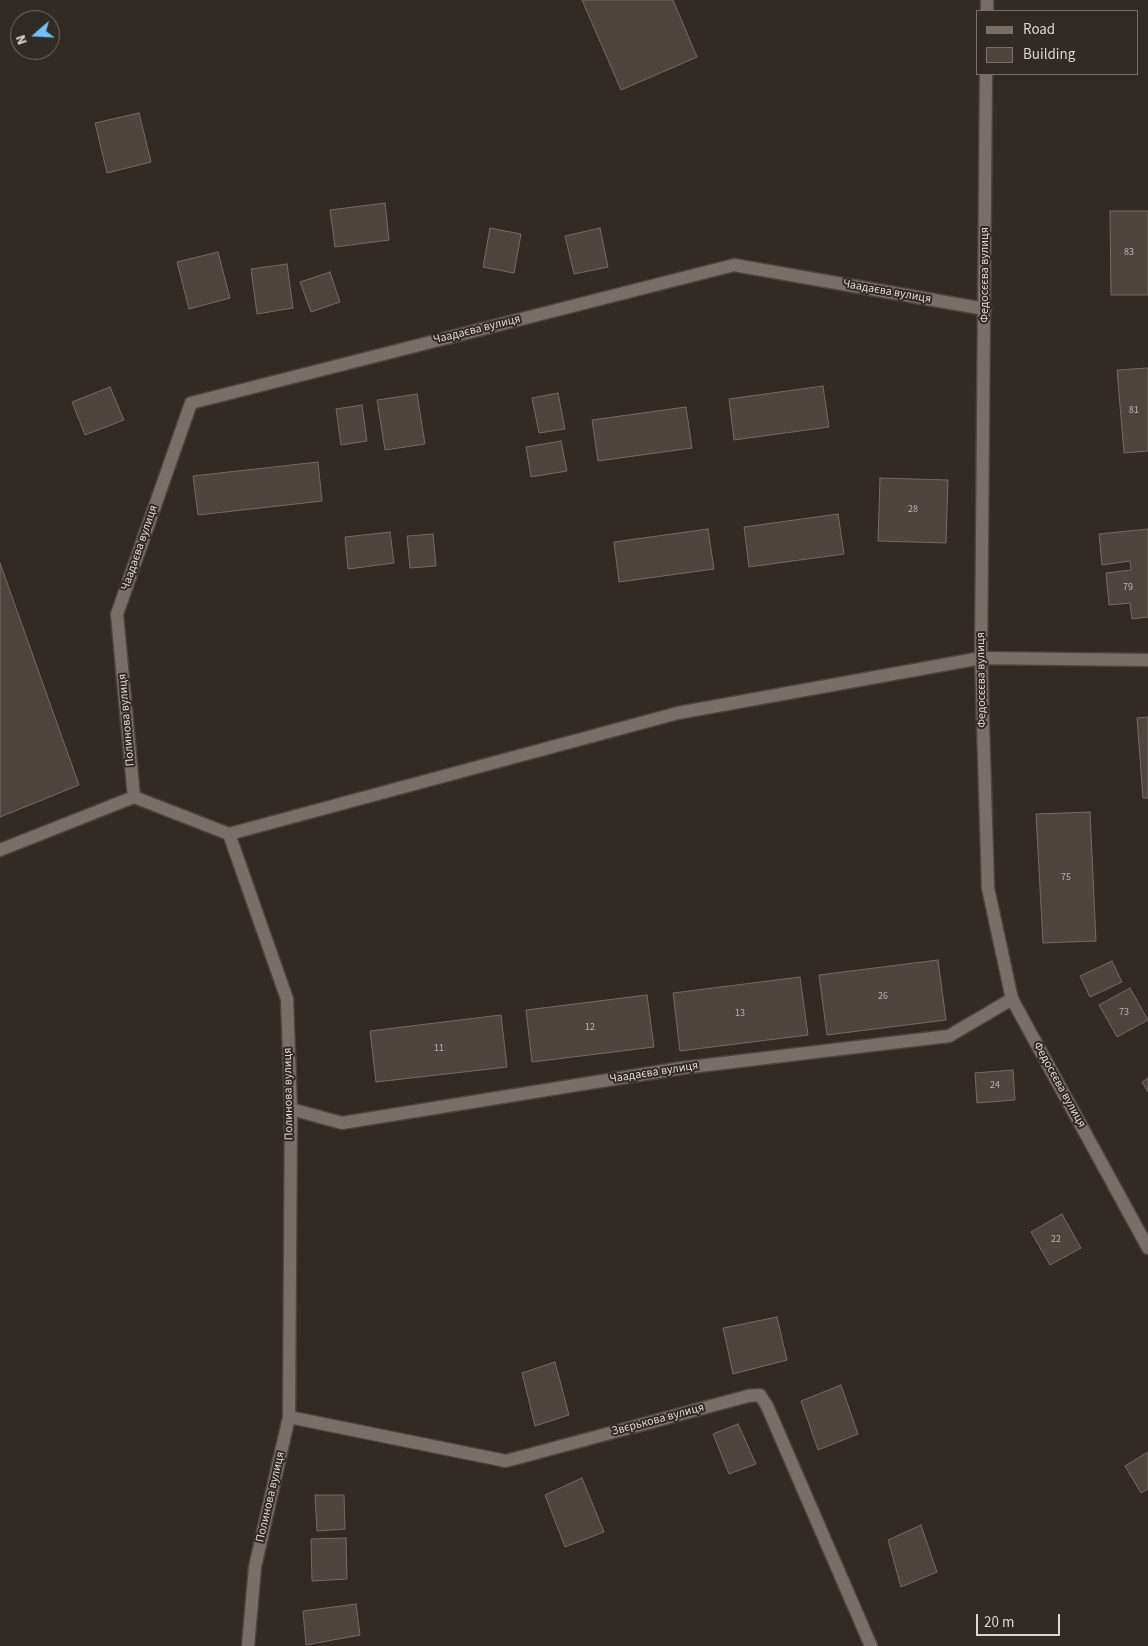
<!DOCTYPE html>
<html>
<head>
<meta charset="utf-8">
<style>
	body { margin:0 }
	#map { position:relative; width:1148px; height:1646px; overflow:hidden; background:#322a24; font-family:"Source Sans 3",sans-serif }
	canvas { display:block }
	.legend { position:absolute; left:976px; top:10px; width:162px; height:65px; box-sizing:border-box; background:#322a24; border:1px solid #766f6a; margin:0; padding:6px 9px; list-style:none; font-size:15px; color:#ddd7d3 }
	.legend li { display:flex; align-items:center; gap:10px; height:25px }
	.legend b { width:25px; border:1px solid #766f6a }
	.north { position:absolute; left:10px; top:10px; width:50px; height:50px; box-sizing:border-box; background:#322a24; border:1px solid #766f6a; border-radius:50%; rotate:251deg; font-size:14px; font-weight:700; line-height:20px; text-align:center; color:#ddd7d3 }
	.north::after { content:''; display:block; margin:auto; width:18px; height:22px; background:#6fc2f4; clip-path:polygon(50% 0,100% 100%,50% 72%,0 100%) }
	.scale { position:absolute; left:976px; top:1614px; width:84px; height:22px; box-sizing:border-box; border:2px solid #ddd7d3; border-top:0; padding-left:6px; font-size:15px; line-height:18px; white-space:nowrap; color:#ddd7d3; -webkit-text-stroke:4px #322a24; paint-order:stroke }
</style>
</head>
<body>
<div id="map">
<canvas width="1148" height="1646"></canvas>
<ul class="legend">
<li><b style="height:6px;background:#796f69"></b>Road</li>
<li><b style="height:14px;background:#4e453f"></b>Building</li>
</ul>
<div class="north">N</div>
<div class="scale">20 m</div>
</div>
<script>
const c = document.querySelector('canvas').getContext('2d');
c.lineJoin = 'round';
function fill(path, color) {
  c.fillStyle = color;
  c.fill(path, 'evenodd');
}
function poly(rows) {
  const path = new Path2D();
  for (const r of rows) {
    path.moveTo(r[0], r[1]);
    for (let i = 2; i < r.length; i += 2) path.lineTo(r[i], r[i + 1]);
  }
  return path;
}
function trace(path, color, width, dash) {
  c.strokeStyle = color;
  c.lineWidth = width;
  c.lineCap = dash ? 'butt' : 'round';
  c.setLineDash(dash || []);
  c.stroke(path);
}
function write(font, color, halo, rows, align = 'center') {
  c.font = font + ' "Source Sans 3",sans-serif';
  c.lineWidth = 4;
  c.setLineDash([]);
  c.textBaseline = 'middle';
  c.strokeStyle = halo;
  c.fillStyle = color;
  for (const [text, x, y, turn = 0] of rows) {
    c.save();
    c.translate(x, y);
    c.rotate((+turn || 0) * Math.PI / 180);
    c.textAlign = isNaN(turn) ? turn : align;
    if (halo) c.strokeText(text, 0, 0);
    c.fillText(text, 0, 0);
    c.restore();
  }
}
const building = poly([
	[582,0,673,0,697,57,621,90,582,0],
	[139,113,151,162,107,173,95,123,139,113],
	[385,203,389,240,335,247,330,210,385,203],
	[1110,211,1148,211,1148,295,1111,295,1110,211],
	[490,228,521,234,514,273,483,267,490,228],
	[600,228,608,267,574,274,565,236,600,228],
	[218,252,230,298,189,309,177,262,218,252],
	[287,264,293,308,257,314,251,269,287,264],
	[330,272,340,302,311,312,300,282,330,272],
	[1148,368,1148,451,1124,453,1117,370,1148,368],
	[823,386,829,427,734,440,729,399,823,386],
	[110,387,124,420,85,435,72,402,110,387],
	[558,393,565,429,539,433,532,398,558,393],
	[417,394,425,444,385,450,377,400,417,394],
	[362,405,367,441,341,445,336,409,362,405],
	[686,407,692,448,598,461,592,420,686,407],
	[561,441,567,471,531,477,526,447,561,441],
	[318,462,322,501,198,515,193,476,318,462],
	[880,478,948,480,946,543,878,541,880,478],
	[838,514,844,554,749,567,744,527,838,514],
	[708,529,714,569,619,582,614,542,708,529],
	[1148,529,1148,617,1132,619,1130,603,1109,605,1106,573,1131,570,1130,561,1102,565,1099,534,1148,529],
	[390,532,394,563,348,569,345,537,390,532],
	[433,534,436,566,410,568,407,536,433,534],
	[0,563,79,785,0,817,0,563],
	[1148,717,1148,798,1143,798,1137,718,1148,717],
	[1090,812,1096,941,1043,943,1036,814,1090,812],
	[938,960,946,1020,827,1035,819,975,938,960],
	[1112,961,1122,982,1090,997,1080,976,1112,961],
	[800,977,808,1035,680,1051,673,993,800,977],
	[1130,988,1148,1020,1117,1037,1099,1005,1130,988],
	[647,995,654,1047,532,1062,526,1010,647,995],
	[501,1015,507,1067,376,1082,370,1031,501,1015],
	[1013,1070,1015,1100,977,1103,975,1073,1013,1070],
	[1148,1078,1148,1092,1142,1082,1148,1078],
	[1062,1214,1081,1248,1050,1265,1031,1232,1062,1214],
	[777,1317,787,1360,733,1374,723,1328,777,1317],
	[555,1362,569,1415,535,1426,522,1373,555,1362],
	[841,1385,858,1434,818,1450,801,1401,841,1385],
	[738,1424,756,1464,729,1474,713,1434,738,1424],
	[1148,1452,1148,1489,1141,1493,1125,1466,1148,1452],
	[582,1478,604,1532,565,1547,545,1495,582,1478],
	[315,1495,344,1495,345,1529,317,1531,315,1495],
	[921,1525,937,1572,901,1587,888,1540,921,1525],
	[346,1538,347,1579,312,1581,311,1539,346,1538],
	[356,1604,360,1635,306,1645,303,1611,356,1604]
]);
const lane = poly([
	[0,850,134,797]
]);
const street = poly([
	[229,834,678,713,981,658,1148,660],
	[291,1109,342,1123,682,1068,949,1036,1012,999],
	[289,1417,506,1461,748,1396,760,1395,767,1406,871,1646],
	[248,1646,255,1567,289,1417,291,1109,287,999,229,834,134,797,117,614,191,403,734,265,985,309]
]);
const secondary = poly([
	[987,11,987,0],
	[986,74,981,658,988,888,1012,999,1148,1248]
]);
const numberNames = [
	["83",1129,253],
	["81",1134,411],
	["28",913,510],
	["79",1128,588],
	["75",1066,878],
	["26",883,997],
	["73",1124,1013],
	["13",740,1014],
	["12",590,1028],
	["11",439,1049],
	["24",995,1086],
	["22",1056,1240]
];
const streetNames = [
	["Федосєєва вулиця",985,275,-90],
	["Чаадаєва вулиця",887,292,10],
	["Чаадаєва вулиця",477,330,-14],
	["Чаадаєва вулиця",140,548,-71],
	["Федосєєва вулиця",982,680,-91],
	["Полинова вулиця",127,720,-95],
	["Чаадаєва вулиця",654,1073,-9],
	["Федосєєва вулиця",1059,1085,61],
	["Полинова вулиця",289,1094,-91],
	["Звєрькова вулиця",658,1420,-15],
	["Полинова вулиця",271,1497,-77]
];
fill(building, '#4e453f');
trace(building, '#756b65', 1);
trace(lane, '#4d4540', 15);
trace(street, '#4d4540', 15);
trace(secondary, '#4d4540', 15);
trace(lane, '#796f69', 12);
trace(street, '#796f69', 12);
trace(secondary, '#796f69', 12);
write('10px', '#b9b2ae', null, numberNames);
write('12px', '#ddd7d3', '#322a24', streetNames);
</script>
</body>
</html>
